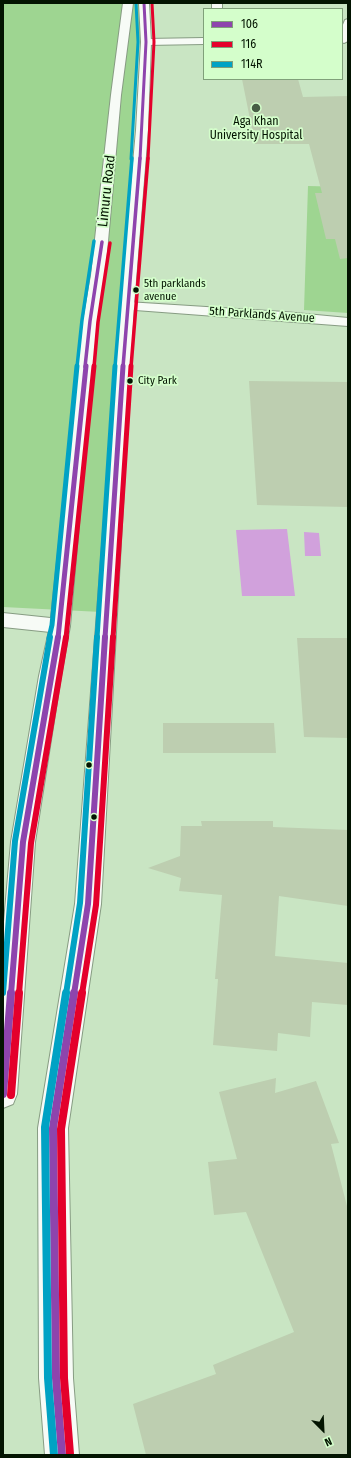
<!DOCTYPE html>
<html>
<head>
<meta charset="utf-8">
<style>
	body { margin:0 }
	#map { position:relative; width:351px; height:1458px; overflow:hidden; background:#c9e5c3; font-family:"Fira Sans Condensed",sans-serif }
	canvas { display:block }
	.frame { position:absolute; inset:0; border:4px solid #031401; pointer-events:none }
	.legend { position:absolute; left:203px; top:8px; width:140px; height:72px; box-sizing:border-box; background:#d4fecb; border:1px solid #80a07a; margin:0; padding:5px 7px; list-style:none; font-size:12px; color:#031401 }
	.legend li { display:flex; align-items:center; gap:8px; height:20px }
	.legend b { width:20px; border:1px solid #80a07a }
	.north { position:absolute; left:303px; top:1410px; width:40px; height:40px; -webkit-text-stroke:3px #d4fecb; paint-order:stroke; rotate:156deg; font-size:11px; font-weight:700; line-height:16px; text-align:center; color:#031401 }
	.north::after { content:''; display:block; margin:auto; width:14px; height:18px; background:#031401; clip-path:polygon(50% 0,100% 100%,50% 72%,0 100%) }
</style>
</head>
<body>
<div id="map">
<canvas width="351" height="1458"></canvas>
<div class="frame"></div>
<ul class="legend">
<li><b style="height:5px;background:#8e44ad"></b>106</li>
<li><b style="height:5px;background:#e4002b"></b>116</li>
<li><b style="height:5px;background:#00a2c4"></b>114R</li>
</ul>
<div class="north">N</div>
</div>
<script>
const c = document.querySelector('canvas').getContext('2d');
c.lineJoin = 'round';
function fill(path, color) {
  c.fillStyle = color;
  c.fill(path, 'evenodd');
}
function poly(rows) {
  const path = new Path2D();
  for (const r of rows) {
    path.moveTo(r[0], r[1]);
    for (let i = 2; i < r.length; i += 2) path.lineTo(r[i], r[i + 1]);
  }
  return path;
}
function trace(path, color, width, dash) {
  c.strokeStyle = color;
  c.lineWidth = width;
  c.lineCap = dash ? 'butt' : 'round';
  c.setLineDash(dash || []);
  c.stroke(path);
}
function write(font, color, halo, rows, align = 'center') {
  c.font = font + ' "Fira Sans Condensed",sans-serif';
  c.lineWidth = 3.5;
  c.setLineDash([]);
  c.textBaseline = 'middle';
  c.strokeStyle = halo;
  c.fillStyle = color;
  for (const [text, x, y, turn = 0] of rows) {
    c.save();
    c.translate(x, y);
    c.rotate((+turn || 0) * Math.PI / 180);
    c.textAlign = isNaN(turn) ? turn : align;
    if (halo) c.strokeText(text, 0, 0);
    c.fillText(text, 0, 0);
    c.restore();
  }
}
const green = poly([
	[3,3,143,3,135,96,101,612,3,607],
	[308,186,348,187,348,313,304,310]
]);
const water = poly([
	[287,529,295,596,242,596,236,530],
	[304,532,319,533,321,556,305,556]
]);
const building = poly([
	[242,79,298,79,303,97,348,96,348,258,340,259,335,239,326,239,315,193,322,193,309,144,255,144],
	[249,381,348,382,348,507,257,505],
	[297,638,348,638,348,738,304,737],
	[163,723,274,723,276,753,163,753],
	[201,821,273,821,273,827,348,830,348,906,279,896,275,956,348,963,348,1005,312,1002,310,1037,278,1033,277,1051,213,1045,218,979,215,979,222,895,179,891,181,878,148,868,180,856,181,826,202,826],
	[276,1078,275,1093,316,1081,339,1143,331,1144,348,1210,348,1455,146,1455,133,1404,216,1374,213,1365,294,1332,246,1212,214,1215,208,1162,237,1159,219,1092]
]);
const minor = poly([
	[212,3,222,3,222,9,212,9,212,3],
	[348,19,348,41,344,43,342,42,342,27,345,20,348,19],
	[204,38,204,44,146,45,141,42,146,39,204,38],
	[127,302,285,312,348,318,348,326,122,309,120,306,122,303,127,302],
	[3,613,60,619,67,621,70,626,67,631,60,633,3,627,3,613]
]);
const major = poly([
	[123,3,133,3,121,95,105,275,97,321,70,626,61,676,35,842,17,1094,13,1104,3,1108,3,933,11,842,39,676,50,626,83,321,91,275,111,95,123,3],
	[139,3,149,3,151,42,148,130,134,306,101,904,68,1128,73,1378,79,1455,45,1455,39,1378,38,1128,75,904,120,306,136,130,141,42,139,3]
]);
const bus1Far4 = poly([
	[140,159,146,42,144,3]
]);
const bus1Far3 = poly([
	[85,367,90,321,102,242],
	[123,367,140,158]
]);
const bus1Far2 = poly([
	[58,638,86,366],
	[105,638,123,366]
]);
const bus1Far1 = poly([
	[11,994,23,842,58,637],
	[74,994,88,904,105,637]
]);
const bus1 = poly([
	[3,1094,11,993],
	[62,1455,56,1378,53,1128,74,993]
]);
const bus2Far4 = poly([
	[148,159,154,42,152,3]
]);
const bus2Far3 = poly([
	[94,367,98,322,110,243],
	[131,367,148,158]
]);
const bus2Far2 = poly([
	[66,638,94,366],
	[113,638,131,366]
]);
const bus2Far1 = poly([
	[19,994,31,843,66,637],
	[82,994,96,905,113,637]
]);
const bus2 = poly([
	[11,1095,19,993],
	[70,1454,64,1378,61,1129,82,993]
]);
const bus3Far4 = poly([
	[131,159,138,42,136,3]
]);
const bus3Far3 = poly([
	[77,367,82,320,94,241],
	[115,367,132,158]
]);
const bus3Far2 = poly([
	[49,638,52,625,77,366],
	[97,638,115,366]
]);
const bus3Far1 = poly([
	[3,993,15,841,50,637],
	[66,994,80,903,97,637]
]);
const bus3 = poly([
	[54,1455,48,1378,45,1127,66,993]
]);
const markers = [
	[256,108,5,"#485d45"],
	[136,290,3.5,"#031401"],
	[130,381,3.5,"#031401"],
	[89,765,3.5,"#031401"],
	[94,817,3.5,"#031401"]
];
const farBusnames = [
	["5th parklands",144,284],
	["avenue",144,297],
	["City Park",138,381]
];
const farPoinames = [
	["Aga Khan",256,122],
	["University Hospital",256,136]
];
const farStreetnames = [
	["5th Parklands Avenue",262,315,4]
];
const streetNames = [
	["Limuru Road",107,191,-84]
];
fill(green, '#9ed591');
fill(water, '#d1a1dc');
fill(building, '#bdceb0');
trace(minor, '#879c83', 2);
trace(major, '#879c83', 2);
fill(minor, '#f7fbf6');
fill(major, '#f7fbf6');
trace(bus1Far4, '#8e44ad', 3);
trace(bus1Far3, '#8e44ad', 3.5);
trace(bus1Far2, '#8e44ad', 5);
trace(bus1Far1, '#8e44ad', 6);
trace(bus1, '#8e44ad', 8);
trace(bus2Far4, '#e4002b', 3);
trace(bus2Far3, '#e4002b', 3.5);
trace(bus2Far2, '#e4002b', 5);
trace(bus2Far1, '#e4002b', 6);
trace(bus2, '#e4002b', 8);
trace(bus3Far4, '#00a2c4', 3);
trace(bus3Far3, '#00a2c4', 3.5);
trace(bus3Far2, '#00a2c4', 5);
trace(bus3Far1, '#00a2c4', 6);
trace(bus3, '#00a2c4', 8);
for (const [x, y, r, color] of markers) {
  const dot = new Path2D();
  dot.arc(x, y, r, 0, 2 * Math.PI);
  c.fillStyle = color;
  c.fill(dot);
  trace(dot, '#d4fecb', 1.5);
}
write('11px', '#031401', '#d4fecb', farBusnames, 'left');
write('12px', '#031401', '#d4fecb', farPoinames);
write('12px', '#031401', '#d4fecb', farStreetnames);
write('14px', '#031401', '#d4fecb', streetNames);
</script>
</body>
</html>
